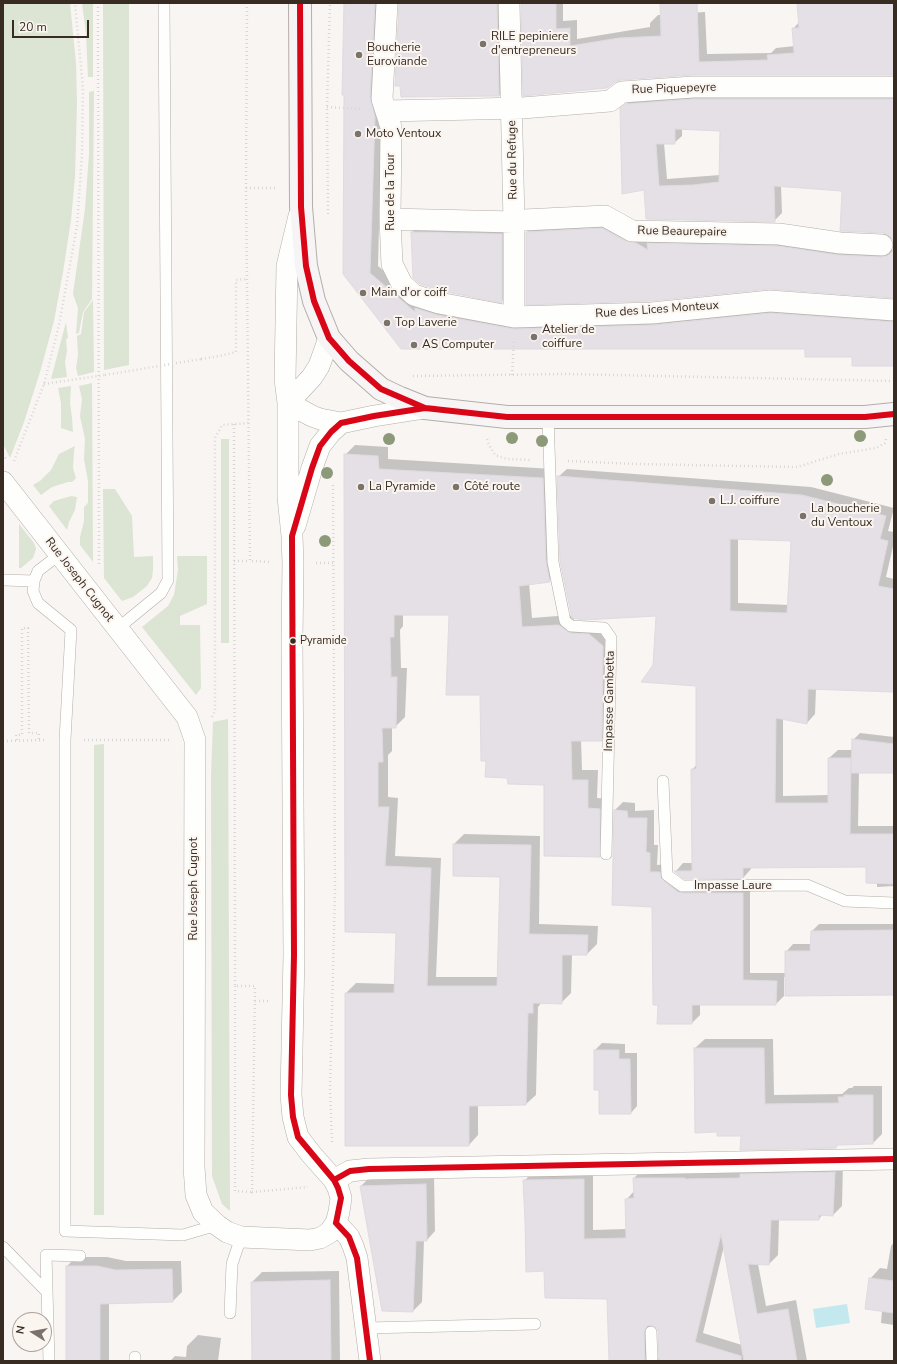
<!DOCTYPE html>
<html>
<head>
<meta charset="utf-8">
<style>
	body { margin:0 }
	#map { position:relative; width:897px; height:1364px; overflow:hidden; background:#f8f5f3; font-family:"Nunito Sans",sans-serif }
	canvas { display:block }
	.frame { position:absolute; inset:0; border:4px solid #372b22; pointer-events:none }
	.north { position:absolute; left:12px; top:1312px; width:40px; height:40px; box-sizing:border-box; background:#fbf5f0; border:1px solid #ada49e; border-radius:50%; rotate:281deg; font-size:11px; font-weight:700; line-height:16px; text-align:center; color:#372b22 }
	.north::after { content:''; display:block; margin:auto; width:14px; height:18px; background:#7b726b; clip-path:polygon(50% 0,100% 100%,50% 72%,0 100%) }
	.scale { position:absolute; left:12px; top:20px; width:77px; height:18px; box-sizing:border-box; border:2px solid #372b22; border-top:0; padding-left:5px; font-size:12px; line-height:14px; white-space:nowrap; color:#372b22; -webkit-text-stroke:3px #fbf5f0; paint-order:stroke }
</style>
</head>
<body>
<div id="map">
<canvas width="897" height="1364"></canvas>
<div class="frame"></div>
<div class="north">N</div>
<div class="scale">20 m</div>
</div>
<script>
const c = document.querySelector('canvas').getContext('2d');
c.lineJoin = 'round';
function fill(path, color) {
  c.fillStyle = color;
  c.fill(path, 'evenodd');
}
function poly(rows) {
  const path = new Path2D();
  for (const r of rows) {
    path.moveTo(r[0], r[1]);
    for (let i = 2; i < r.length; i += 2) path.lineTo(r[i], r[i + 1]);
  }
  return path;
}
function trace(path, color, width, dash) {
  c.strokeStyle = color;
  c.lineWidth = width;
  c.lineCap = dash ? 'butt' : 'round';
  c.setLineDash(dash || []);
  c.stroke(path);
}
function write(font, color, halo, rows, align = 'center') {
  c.font = font + ' "Nunito Sans",sans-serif';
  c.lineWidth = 4;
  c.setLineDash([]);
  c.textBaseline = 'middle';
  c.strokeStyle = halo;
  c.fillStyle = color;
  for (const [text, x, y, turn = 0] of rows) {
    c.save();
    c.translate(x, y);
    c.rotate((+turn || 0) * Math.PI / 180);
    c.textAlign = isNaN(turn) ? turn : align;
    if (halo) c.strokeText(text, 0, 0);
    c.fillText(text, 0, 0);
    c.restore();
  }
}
const green = poly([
	[3,3,70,3,76,63,77,102,75,177,71,220,63,272,54,321,40,372,24,422,10,458,3,444],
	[82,3,93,3,93,77,88,77,86,34],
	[103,3,129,3,129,365,104,370],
	[94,91,92,299,83,312,79,333,76,334,78,308,73,294,85,209,89,154,89,92],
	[93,300,94,372,78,376,76,368,78,355,77,336,81,334,84,312],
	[66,322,68,338,66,339,67,351,65,362,67,377,51,379],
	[92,383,93,562,80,545,80,537,84,521,84,507,88,503,88,481,84,459,85,439,80,416,82,399,79,386],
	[71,386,70,403,72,418,73,432,61,428,61,403,58,388],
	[221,439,229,439,229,643,221,643],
	[75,446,74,451,73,468,76,478,72,482,68,482,52,487,41,495,33,485,40,481,51,470,59,454],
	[103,489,115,489,132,516,134,557,153,556,153,569,152,578,147,586,133,597,122,601,104,578],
	[71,496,77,497,75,510,69,522,67,530,49,506,54,501],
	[19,524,34,543,36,549,33,558,21,568,19,568],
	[177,556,207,556,207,604,180,616,180,625,200,625,201,688,196,695,142,627,168,606,174,595,178,570],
	[228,719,230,1211,222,1204,212,1176,211,776,213,722],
	[104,744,104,1215,94,1215,94,745]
]);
const water = poly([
	[847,1304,850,1323,816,1328,813,1309]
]);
const shadow = poly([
	[345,3,382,3,382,109,378,266,421,303,445,308,778,306,894,314,894,365,806,348,401,348,344,273],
	[400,3,504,3,506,88,499,96],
	[522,3,563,3,563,21,577,20,577,39,650,27,650,23,658,15,705,12,707,54,771,53,776,48,795,46,793,29,799,22,798,3,894,3,894,74,692,74,621,79,614,82,606,88],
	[894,92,894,241,893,239,843,190,781,185,782,213,774,221,644,189,621,109,635,96],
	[682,128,721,131,720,175,667,179,664,143,674,143,682,136],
	[610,221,656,236,890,250,894,249,894,297,527,232,535,225],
	[417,227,507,229,507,296,502,301,414,278,412,232],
	[355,445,388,447,388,459,553,469,556,552,559,571,549,581,529,583,532,618,570,615,576,622,612,636,611,730,601,740,581,740,582,770,598,770,597,798,610,799,609,846,599,856,545,784,508,777,487,760,481,694,450,614,403,614,403,626,400,630,401,668,407,668,405,717,395,727,392,727,392,751,388,755,388,797,398,798,395,856,441,858,436,977,499,977,501,876,454,875,454,844,464,834,540,836,539,924,598,926,597,944,587,954,572,954,571,993,561,1003,542,1002,538,1007,536,1095,526,1104,478,1105,478,1135,469,1145,346,993,356,983,396,984,397,932,346,931,345,455],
	[567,469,811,487,894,508,888,531,894,532,894,542,886,577,894,579,894,691,816,689,815,714,807,723,783,718,783,796,829,795,829,758,838,750,853,750,853,740,860,733,894,737,894,772,859,772,858,826,894,826,894,886,877,887,877,882,867,866,751,867,751,869,743,878,676,871,683,863,693,863,692,770,697,764,697,685,654,666,657,614,558,477],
	[738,538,792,540,789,605,738,603],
	[623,802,635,803,635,811,654,810,654,845,658,845,657,865,667,864,668,870,686,884,750,885,750,973,786,973,786,952,793,944,812,944,812,931,819,924,894,924,894,994,784,977,784,996,776,1004,700,1004,700,1015,692,1023,659,1004,653,906,615,810],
	[705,1039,773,1039,774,1095,842,1094,849,1088,852,1088,854,1086,882,1086,882,1134,873,1143,839,1144,836,1147,742,1135,695,1048],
	[602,1043,625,1044,625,1053,637,1053,637,1106,631,1113,600,1089,595,1050],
	[843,1164,842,1206,833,1215,823,1214,819,1219,779,1219,778,1255,769,1264,758,1264,766,1306,796,1300,807,1361,610,1361,608,1298,545,1270,524,1181,533,1172,593,1171,593,1230,626,1229,626,1200,635,1190,634,1178,643,1169],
	[724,1246,742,1345,703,1333],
	[653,1325,655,1325,659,1331,660,1359,655,1356,654,1352],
	[434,1175,435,1231,427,1240,424,1240,422,1302,413,1311,383,1310,361,1186,370,1177],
	[894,1242,894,1325,881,1323,882,1310,870,1279,880,1268,887,1269,891,1246],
	[76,1257,107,1257,126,1261,181,1261,182,1292,173,1301,109,1303,109,1361,67,1361,67,1266],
	[339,1271,340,1361,253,1361,252,1282,262,1272],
	[198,1335,221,1338,218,1361,170,1361,175,1356,186,1357,187,1346]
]);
const building = poly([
	[344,3,375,3,370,98,375,117,370,273,415,312,415,308,437,315,514,329,653,325,770,313,894,322,894,366,852,366,852,357,805,357,805,349,401,349,343,274,344,95,342,95,344,3],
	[399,3,497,3,499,96,401,97,400,86,395,86,399,3],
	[521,3,556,3,556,29,570,28,570,46,619,38,661,36,660,3,697,3,699,62,768,60,767,55,794,53,792,28,799,28,797,3,894,3,894,75,692,75,621,80,615,82,607,88,523,96,521,3],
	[693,99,894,99,894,298,769,289,651,301,526,305,526,232,602,228,626,241,636,243,648,250,647,243,778,246,838,255,881,257,887,256,892,252,894,246,893,240,888,235,883,233,840,231,842,191,774,186,775,222,646,219,644,190,622,194,620,108,626,104,693,99],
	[675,129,720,131,719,182,693,185,659,186,656,144,675,144,675,129],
	[411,232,502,234,502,303,442,291,420,284,413,278,411,232],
	[344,454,378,456,379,469,543,478,546,562,550,582,519,586,522,627,559,625,567,631,570,633,589,634,603,646,602,741,571,741,572,780,588,780,588,808,600,809,600,857,544,856,544,785,508,784,507,778,485,777,486,761,481,761,480,695,446,695,449,615,394,615,394,637,390,637,391,677,397,677,396,728,382,728,383,762,378,762,378,807,389,807,385,866,431,868,427,986,497,986,500,877,453,876,453,844,531,845,529,934,588,935,587,955,562,955,562,1004,533,1003,533,1013,528,1013,526,1105,469,1106,469,1146,345,1146,345,993,394,993,396,933,345,932,344,454],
	[557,476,802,495,886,516,880,539,888,541,878,586,894,589,894,692,808,689,807,724,776,718,775,803,828,803,828,758,851,758,850,834,894,834,894,884,866,883,866,867,743,868,743,879,684,879,674,871,692,871,691,769,696,769,696,686,641,682,653,665,656,616,584,620,572,618,560,561,557,476],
	[730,539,791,541,787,613,730,611,730,539],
	[852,739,894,744,894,773,851,773,852,739],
	[614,810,627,811,628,818,647,818,646,852,650,853,650,872,660,872,661,878,663,880,678,892,682,893,743,893,743,980,777,981,776,1005,692,1005,692,1024,657,1024,658,1005,653,1005,652,907,612,905,614,810],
	[894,930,894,995,785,996,785,951,810,951,811,931,894,930],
	[694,1048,764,1048,765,1104,839,1103,838,1097,844,1097,844,1095,873,1095,873,1144,837,1145,836,1148,740,1150,741,1136,717,1136,717,1132,695,1133,694,1048],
	[594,1050,619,1050,619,1059,630,1059,631,1114,599,1114,599,1090,594,1090,594,1050],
	[835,1172,833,1216,819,1215,819,1220,771,1220,769,1265,748,1264,757,1314,788,1309,797,1361,744,1361,721,1234,695,1342,741,1356,741,1361,659,1361,658,1331,657,1328,651,1325,647,1326,644,1332,645,1361,609,1361,607,1299,545,1298,544,1271,526,1272,525,1221,523,1180,584,1179,584,1239,626,1238,625,1199,634,1198,633,1178,685,1178,685,1179,740,1178,740,1174,835,1172],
	[426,1184,427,1241,416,1241,413,1312,382,1311,360,1186,426,1184],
	[66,1266,97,1266,116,1270,172,1269,173,1302,100,1304,100,1361,66,1361,66,1266],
	[869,1278,894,1281,894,1313,865,1309,869,1278],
	[330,1280,331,1361,252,1361,251,1282,330,1280]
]);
const path = poly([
	[98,3,99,564],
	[247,3,246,188,250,561,269,562],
	[327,107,360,109],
	[246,188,277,188],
	[328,214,327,107,330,3],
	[201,359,220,356,236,352,236,280,247,279],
	[512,375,514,339],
	[413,376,566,374,894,381],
	[44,384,105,375],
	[234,424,235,986,255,986,252,1192,308,1187],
	[487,439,489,445,495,455,507,459,531,460],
	[3,454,6,459],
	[14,461,44,384,59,325,77,226,82,155,83,88,75,3],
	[568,461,635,464,797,467,839,454,876,448,885,443,886,439],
	[234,561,250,561],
	[316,563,334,563],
	[212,717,215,711,215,438,222,425,249,423],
	[17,740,16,735,22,735,22,628,28,628,29,733,39,733,39,740],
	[84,740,171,740],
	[3,741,47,740],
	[235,986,235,1191,252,1192],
	[255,1001,269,1001],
	[332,1142,330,1090,335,891,333,485]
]);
const lane = poly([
	[548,417,553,562,565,621,571,626,604,628,611,638,606,854],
	[60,554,38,571,34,581,33,591,38,603,71,630,65,740,65,1231,183,1235,217,1225],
	[3,580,34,581],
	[117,629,161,593,168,580,164,3],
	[663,781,667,875,682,886,807,885,845,901,894,903],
	[3,1247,47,1292],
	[230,1313,232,1264,241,1237],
	[366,1328,535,1324],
	[651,1332,652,1361],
	[135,1357,135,1361],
	[49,1361,46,1255,80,1256]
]);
const street = poly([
	[387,3,382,99,391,127,390,219,392,264,402,284,414,295,439,303,514,317,652,313,770,301,894,310],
	[509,3,514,222,514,317],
	[386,111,522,108,610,101,622,92,693,87,894,87],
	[390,219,514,222,524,220,605,216,632,231,779,234,840,243,882,245],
	[288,403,312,377,319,366,329,338],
	[288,403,312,416,320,419,341,423],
	[3,482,187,717,195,740,194,1167,196,1195,203,1212,217,1225,227,1232,241,1237,310,1240,320,1238,329,1233,336,1223,339,1212,341,1198,338,1188,334,1180,311,1154,298,1137,293,1117,291,1095,294,955,292,641,293,563,292,536,288,497,288,403,285,379,287,266,299,216],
	[295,526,312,468,320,446,331,432,341,423,374,416,425,408],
	[334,1180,350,1171,369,1169,894,1159],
	[336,1223,349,1237,353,1246,357,1258,370,1361]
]);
const secondary = poly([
	[300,3,301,207,306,266,314,301,329,338,349,361,381,389,400,398,425,408,507,417,865,417,894,414]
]);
const pathBridge = poly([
	[105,375,201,359]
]);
const bus1 = poly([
	[300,3,301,207,306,266,314,301,329,338,349,361,381,389,425,408,435,409],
	[334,1180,350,1171,369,1169,894,1159],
	[336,1223,341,1198,338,1188,334,1180,298,1137,293,1117,291,1095,294,955,292,536,312,468,320,446,331,432,341,423,374,416,425,408,507,417,865,417,894,414],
	[336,1223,349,1237,357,1258,370,1361]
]);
const trees = [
	[860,436],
	[512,438],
	[389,439],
	[542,441],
	[327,473],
	[827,480],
	[325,541]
];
const markers = [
	[483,44,4,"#7b726b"],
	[359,55,4,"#7b726b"],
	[358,134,4,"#7b726b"],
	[363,293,4,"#7b726b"],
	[387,323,4,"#7b726b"],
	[534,337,4,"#7b726b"],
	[414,345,4,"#7b726b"],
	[361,487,4,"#7b726b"],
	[456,487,4,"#7b726b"],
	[712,501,4,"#7b726b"],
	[803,516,4,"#7b726b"],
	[293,641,3.5,"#372b22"]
];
const busNames = [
	["Pyramide",300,641]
];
const poiNames = [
	["RILE pepiniere",491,37],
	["d'entrepreneurs",491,51],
	["Boucherie",367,48],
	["Euroviande",367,62],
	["Moto Ventoux",366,134],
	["Main d'or coiff",371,293],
	["Top Laverie",395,323],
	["Atelier de",542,330],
	["coiffure",542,344],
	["AS Computer",422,345],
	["La Pyramide",369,487],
	["Côté route",464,487],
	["L.J. coiffure",720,501],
	["La boucherie",811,509],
	["du Ventoux",811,523]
];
const streetNames = [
	["Rue Piquepeyre",674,89,-2],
	["Rue du Refuge",513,160,-91],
	["Rue de la Tour",391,192,-90],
	["Rue Beaurepaire",682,232,1],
	["Rue des Lices Monteux",657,310,-4],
	["Rue Joseph Cugnot",79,580,52],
	["Impasse Gambetta",610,701,-89],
	["Impasse Laure",733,886],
	["Rue Joseph Cugnot",194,889,-90]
];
fill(green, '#dce4d3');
fill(water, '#c3e9ef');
fill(shadow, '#0003');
fill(building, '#e5dfe6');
trace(building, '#dedadf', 1);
trace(lane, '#b4aea8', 12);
trace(street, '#b4aea8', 22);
trace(secondary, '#b4aea8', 24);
trace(path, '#d9d7d6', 2.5, [1, 3]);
trace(lane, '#fefefd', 11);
trace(street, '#fefefd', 21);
trace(secondary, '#f7f4f5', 22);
trace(pathBridge, '#d9d7d6', 2.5, [1, 3]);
trace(bus1, '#d90618', 6);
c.fillStyle = '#8d9a79';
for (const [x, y] of trees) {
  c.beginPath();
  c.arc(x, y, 6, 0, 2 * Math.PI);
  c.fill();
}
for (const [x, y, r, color] of markers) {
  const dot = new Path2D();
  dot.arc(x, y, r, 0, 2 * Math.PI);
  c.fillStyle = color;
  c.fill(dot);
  trace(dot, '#fbf5f0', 1.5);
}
write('11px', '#372b22', '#fbf5f0', busNames, 'left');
write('12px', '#372b22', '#fbf5f0', poiNames, 'left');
write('12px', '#372b22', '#fbf5f0', streetNames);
</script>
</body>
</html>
